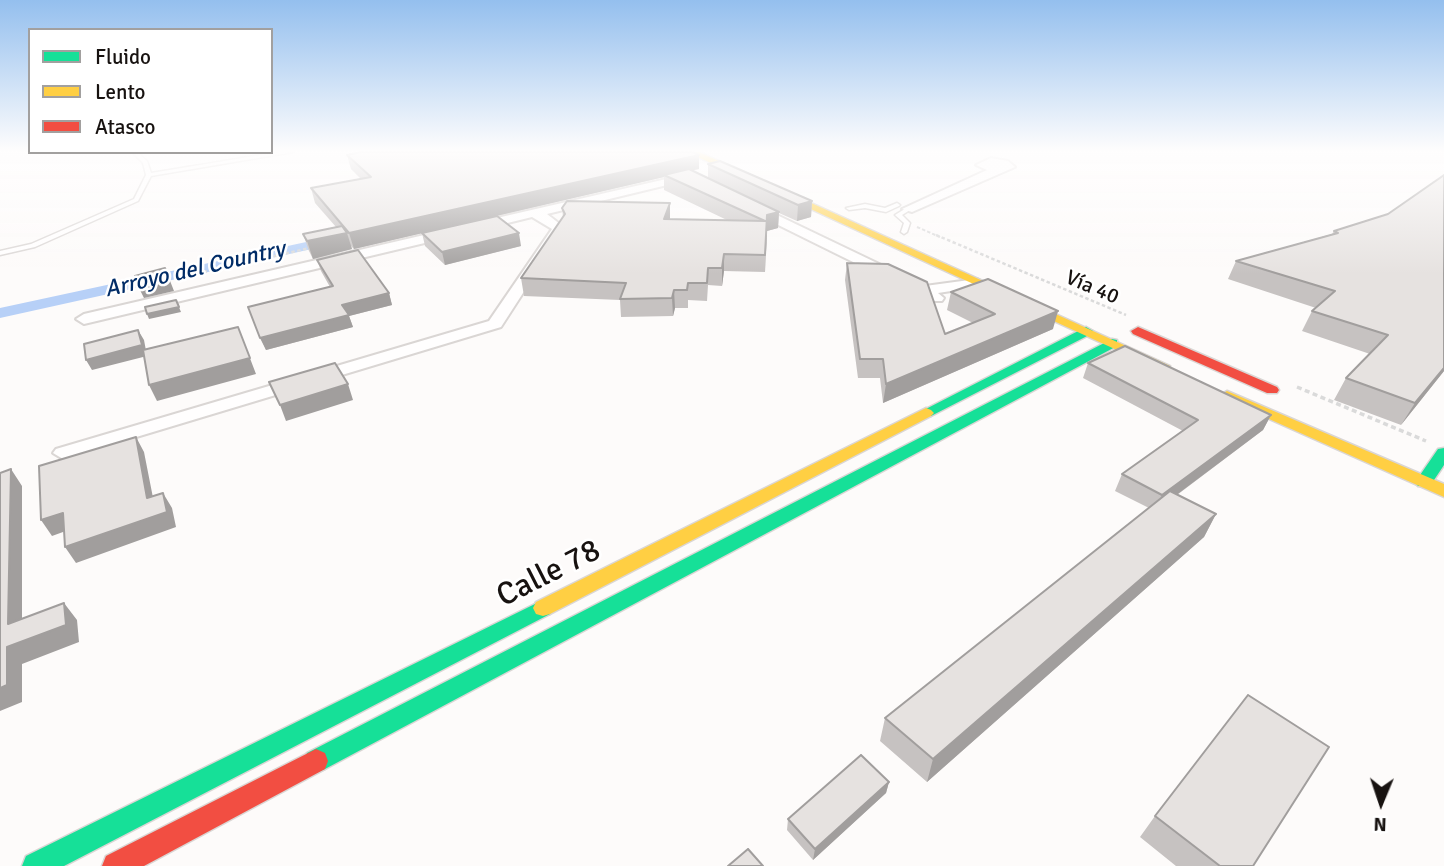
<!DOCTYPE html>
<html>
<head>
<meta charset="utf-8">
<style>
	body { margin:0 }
	#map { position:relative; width:1444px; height:866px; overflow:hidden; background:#fdfbfa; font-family:Signika,sans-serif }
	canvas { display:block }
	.legend { position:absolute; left:28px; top:28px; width:245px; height:126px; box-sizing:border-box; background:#fff; border:2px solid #a2a09f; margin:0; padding:9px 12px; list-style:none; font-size:21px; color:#171210 }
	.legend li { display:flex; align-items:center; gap:14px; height:35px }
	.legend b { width:35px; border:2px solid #a2a09f }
	.north { position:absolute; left:1346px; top:768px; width:70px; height:70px; -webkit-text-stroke:5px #fff; paint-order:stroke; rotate:182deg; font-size:19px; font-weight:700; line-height:28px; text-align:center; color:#171210 }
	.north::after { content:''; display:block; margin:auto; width:24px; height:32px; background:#171210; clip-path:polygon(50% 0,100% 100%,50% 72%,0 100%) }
</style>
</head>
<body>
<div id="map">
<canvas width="1444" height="866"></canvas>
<ul class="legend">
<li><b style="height:9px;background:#16e098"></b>Fluido</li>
<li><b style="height:9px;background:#ffcf43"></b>Lento</li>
<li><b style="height:9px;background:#f24e42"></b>Atasco</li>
</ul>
<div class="north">N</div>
</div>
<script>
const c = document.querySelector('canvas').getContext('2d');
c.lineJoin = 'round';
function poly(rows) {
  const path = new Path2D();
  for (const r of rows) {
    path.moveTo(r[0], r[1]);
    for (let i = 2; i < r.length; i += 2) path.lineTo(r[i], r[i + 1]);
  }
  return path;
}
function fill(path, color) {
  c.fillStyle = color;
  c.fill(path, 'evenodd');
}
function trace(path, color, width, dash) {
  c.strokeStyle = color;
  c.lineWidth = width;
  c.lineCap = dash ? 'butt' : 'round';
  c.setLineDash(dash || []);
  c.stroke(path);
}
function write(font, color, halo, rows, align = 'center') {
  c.font = font + ' Signika,sans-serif';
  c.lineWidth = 5;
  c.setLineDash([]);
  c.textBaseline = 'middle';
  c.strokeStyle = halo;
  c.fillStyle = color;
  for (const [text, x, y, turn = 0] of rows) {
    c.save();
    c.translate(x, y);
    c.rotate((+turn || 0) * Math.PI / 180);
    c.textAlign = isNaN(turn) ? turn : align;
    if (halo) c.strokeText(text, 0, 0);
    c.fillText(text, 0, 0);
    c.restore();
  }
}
const canal = poly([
	[334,236,341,240,339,243,0,318,0,308,334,236]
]);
const pathFar2 = poly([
	[917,227,940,237]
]);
const pathFar1 = poly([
	[936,235,1126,315],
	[186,276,310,248]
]);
const path = poly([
	[1297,387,1426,441]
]);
const lane = poly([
	[132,152,137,152,147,161,151,173,279,152,293,152,151,176,138,201,35,247,0,255,0,251,31,244,134,199,146,175,143,163,132,152],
	[897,203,900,205,899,206,886,212,865,208,849,210,846,208,865,204,885,208,897,203],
	[908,207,910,208,910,210,902,215,910,223,907,232,904,234,901,232,904,223,895,215,908,207]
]);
const street = poly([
	[991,158,1008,161,1015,167,912,212,902,209,987,170,976,165,991,158],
	[688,174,693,177,692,179,547,214,565,228,501,327,70,457,63,459,53,453,56,449,489,321,552,229,532,217,479,230,473,226,475,223,688,174],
	[756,205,925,286,977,279,984,283,977,287,938,293,944,298,942,301,932,301,752,212,750,209,756,205],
	[450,229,456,233,454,236,84,324,76,319,84,314,450,229]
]);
const fast = poly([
	[1086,327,1093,331,1091,334,931,416,921,416,918,413,1086,327],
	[1112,339,1117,340,1117,346,325,769,316,773,307,769,304,761,307,753,1112,339],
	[1444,448,1444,465,1430,486,1418,486,1415,482,1418,478,1438,449,1444,448],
	[543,600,550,602,553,608,550,614,64,866,22,866,26,856,543,600]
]);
const slow = poly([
	[687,152,699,152,1170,366,1163,370,1158,369,687,152],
	[1227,391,1444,484,1444,497,1222,398,1220,395,1227,391],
	[926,408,931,410,934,413,931,416,550,614,543,616,536,614,533,608,536,602,926,408]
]);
const jam = poly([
	[1138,327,1277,387,1279,390,1277,393,1267,393,1133,334,1131,331,1138,327],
	[316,749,325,753,328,761,325,769,144,866,102,866,106,856,316,749]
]);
const wall = poly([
	[347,155,699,169,691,170,708,178,708,164,812,201,811,217,797,221,779,213,778,228,767,231,765,272,724,271,722,286,708,285,707,301,688,300,688,308,675,308,673,316,621,317,620,300,524,296,521,278,563,217,562,208,670,219,729,221,664,190,664,177,354,249,351,246,352,249,313,259,309,251,303,234,336,227,315,203,311,188,361,179,351,169],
	[1388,214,1444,371,1401,425,1334,400,1346,378,1370,354,1302,331,1312,311,1316,308,1228,279,1236,261,1332,234,1334,231],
	[422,233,521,246,445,265,425,246],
	[317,260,389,293,392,305,349,316,353,327,266,350,248,307,330,287,321,271],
	[847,263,945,334,973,323,947,310,951,292,1053,329,883,403,880,378,858,378,845,280],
	[1088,363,1271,415,1263,430,1177,495,1216,514,1204,537,927,782,880,741,885,718,1149,508,1115,491,1122,474,1183,431,1083,378],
	[889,782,886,793,813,860,787,830,788,819],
	[1155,816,1253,866,1176,866,1140,837]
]);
const shadedWall = poly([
	[699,155,699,169,666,176,664,175,664,177,354,249,349,233],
	[812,201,811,217,797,221,798,205],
	[670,203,670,219,664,219],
	[779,212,778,228,767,231,765,272,767,215],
	[347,233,352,249,313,259,307,241],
	[519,233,521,246,445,265,442,252],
	[724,254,724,271,722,286,722,268],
	[165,268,174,291,144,298,137,284],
	[674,290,675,308,673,316,672,298],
	[389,293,392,305,349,316,353,327,266,350,260,338,342,305],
	[176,300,181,312,149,319,147,314],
	[1058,311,1053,329,883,403,886,384],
	[238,327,256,374,157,401,149,385],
	[138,330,144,340,147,356,92,370,86,360],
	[1444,368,1444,371,1401,425,1415,403],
	[348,384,353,400,286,421,280,405],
	[1271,415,1263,430,1155,511,1162,495],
	[136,437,144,452,156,513,147,498],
	[11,469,22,486,22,641,8,624],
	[163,493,172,508,176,527,76,563,65,547],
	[63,513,74,528,52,536,41,520],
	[1216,514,1204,537,927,782,933,759],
	[64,603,77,620,79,642,22,664,22,702,0,711,0,688,7,647],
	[889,782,886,793,813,860,815,849]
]);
const building = poly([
	[361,152,693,152,699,155,349,233,311,188,371,177,347,155,361,152],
	[720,161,812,201,798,205,708,164,720,161],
	[689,169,779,212,767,215,765,255,724,254,722,268,708,268,707,283,688,283,687,290,674,290,672,298,620,299,626,283,521,278,565,214,562,208,567,201,670,203,664,219,765,221,664,175,689,169],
	[1444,175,1444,368,1415,403,1346,378,1388,335,1312,311,1335,291,1236,261,1338,233,1334,231,1388,214,1444,175],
	[497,216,519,233,442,252,422,233,497,216],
	[342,226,347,233,307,241,303,234,342,226],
	[358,250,389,293,342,305,349,315,260,338,248,307,333,286,317,260,358,250],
	[847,263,888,264,927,282,945,334,995,314,951,292,988,279,1058,311,886,384,883,359,860,359,847,263],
	[165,268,168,277,137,284,135,276,165,268],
	[176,300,179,307,147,314,145,307,176,300],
	[238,327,250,358,149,385,143,350,238,327],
	[138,330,142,345,86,360,84,344,138,330],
	[1125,346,1271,415,1162,495,1122,474,1198,420,1088,363,1125,346],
	[335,363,348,384,280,405,269,382,335,363],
	[136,437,147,498,163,493,167,512,65,547,63,513,41,520,39,466,136,437],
	[11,469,8,624,64,603,66,625,7,647,7,685,0,688,0,473,11,469],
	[1170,491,1216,514,933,759,885,718,1170,491],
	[1248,695,1329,747,1253,866,1220,866,1155,816,1248,695],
	[861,755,889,782,815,849,788,819,861,755],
	[748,849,763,866,728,866,748,849]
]);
const farStreetnames = [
	["Vía 40",1092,288,23]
];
const farWaternames = [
	["Arroyo del Country",195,270,-13]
];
const nearStreetnames = [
	["Calle 78",549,574,-27]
];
fill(canal, '#b7d0f7');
trace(lane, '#dad6d4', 3);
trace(street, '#dad6d4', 4);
trace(fast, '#dad6d4', 3);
trace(slow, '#dad6d4', 3);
trace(jam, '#dad6d4', 3);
trace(pathFar2, '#dadada', 2, [3.5, 2]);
trace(pathFar1, '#dadada', 2.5, [3.5, 2.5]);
trace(path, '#dadada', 3.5, [5, 3.5]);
fill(lane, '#fffefe');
fill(street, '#fffefe');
fill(fast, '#16e098');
fill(slow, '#ffcf43');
fill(jam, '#f24e42');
fill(wall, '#c6c2c1');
fill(shadedWall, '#a19e9d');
fill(building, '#e6e2e0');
trace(building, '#a19e9d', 2);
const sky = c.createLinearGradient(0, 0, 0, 274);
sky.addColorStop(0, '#94bfee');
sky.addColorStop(0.55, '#fefdfd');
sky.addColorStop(1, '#fefdfd00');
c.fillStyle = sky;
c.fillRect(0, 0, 1444, 274);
write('21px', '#171210', '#fff', farStreetnames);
write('italic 23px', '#012c67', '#fff', farWaternames);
write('32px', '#171210', '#fff', nearStreetnames);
</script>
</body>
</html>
